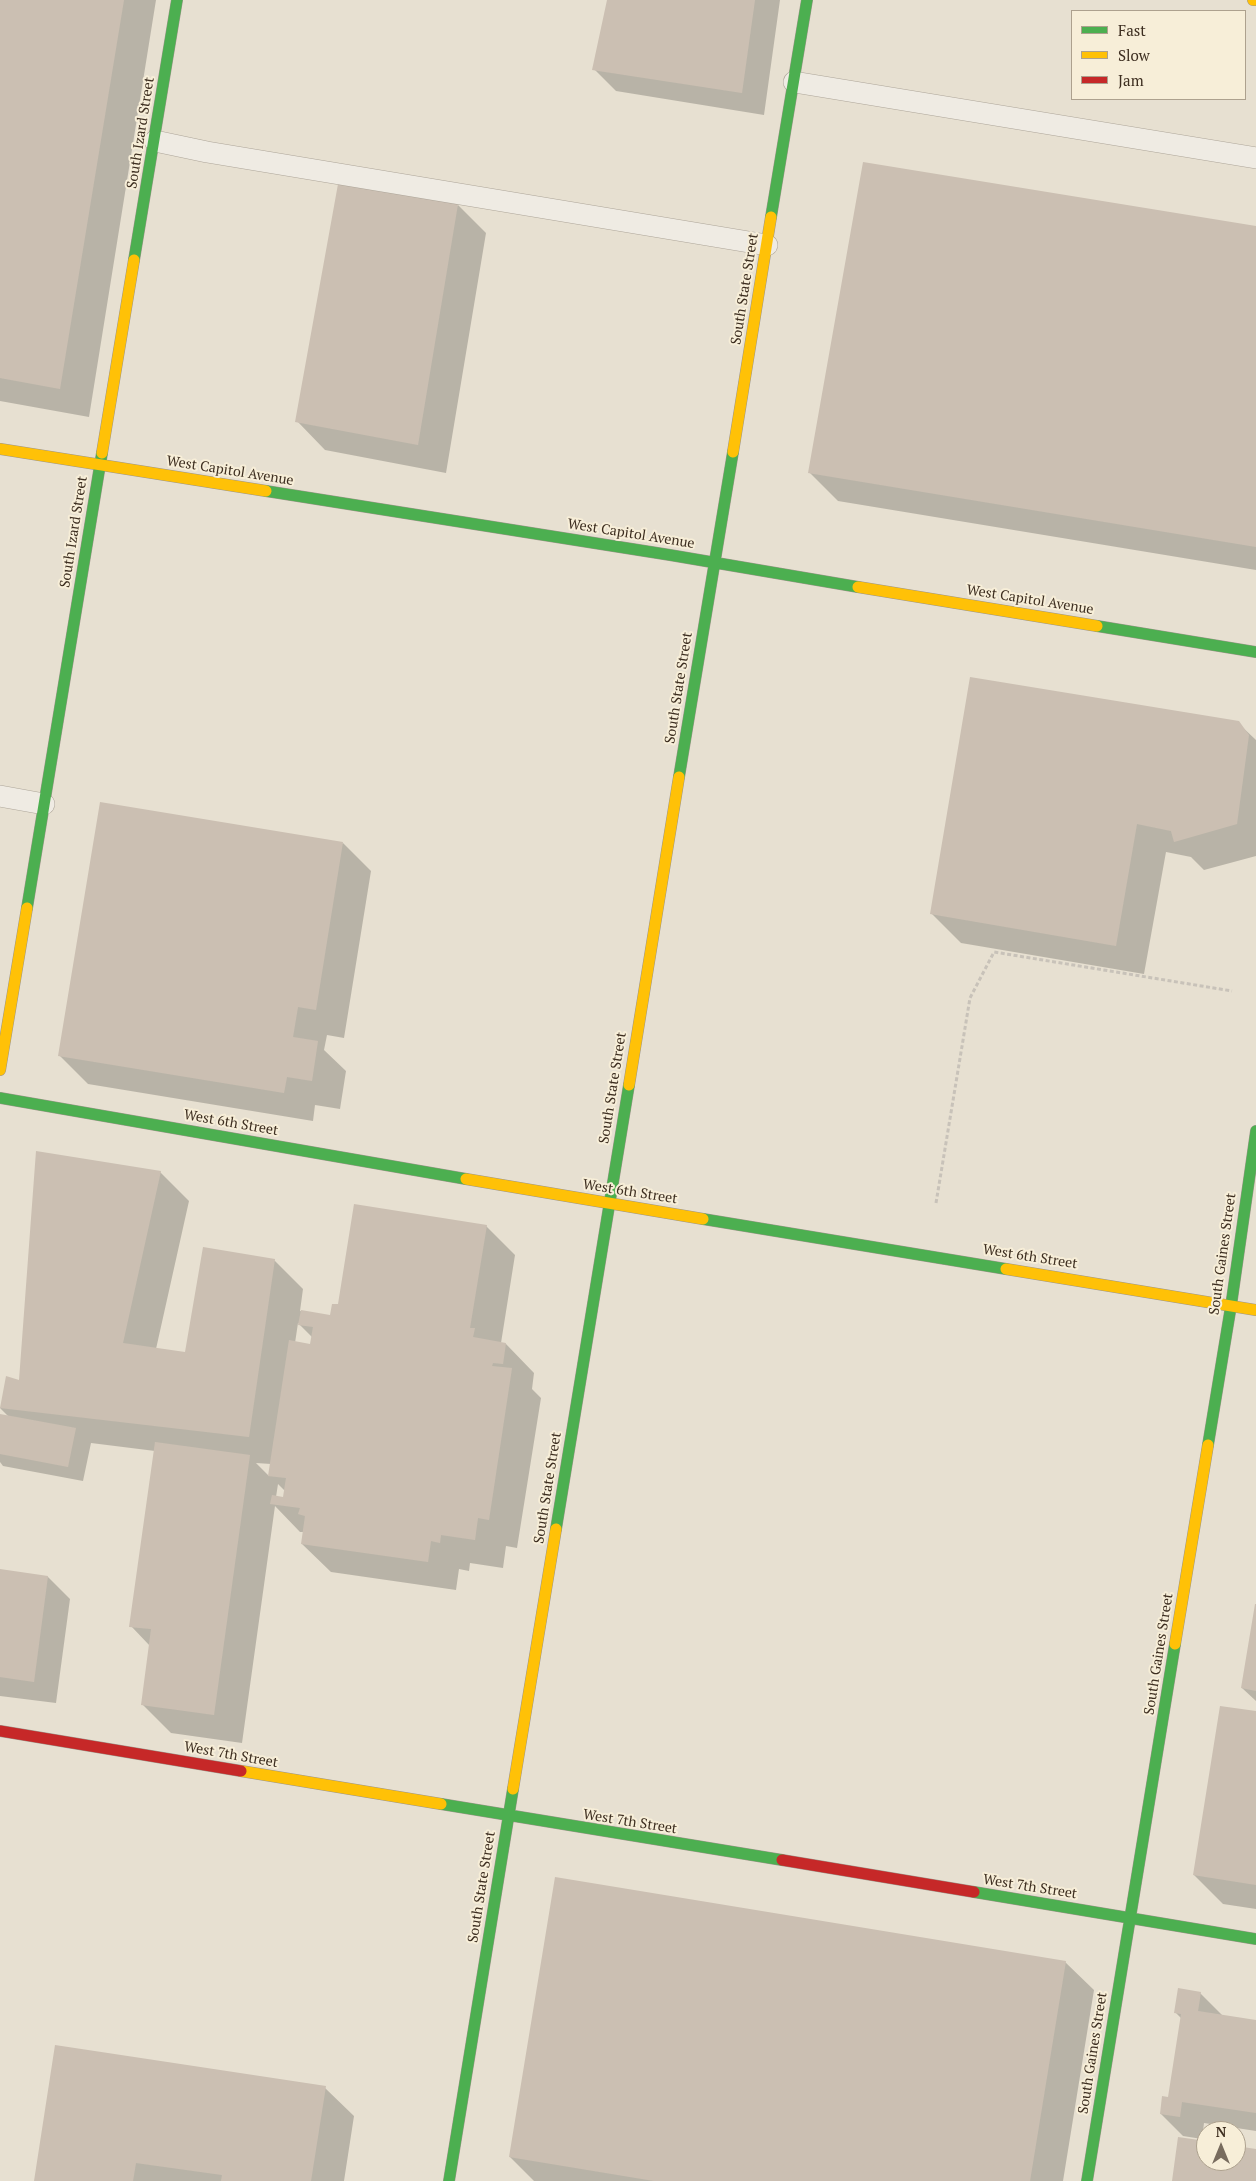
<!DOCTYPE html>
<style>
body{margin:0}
#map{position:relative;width:1256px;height:2181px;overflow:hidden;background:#e7e0d1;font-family:"PT Serif",serif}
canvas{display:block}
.legend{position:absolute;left:1071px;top:10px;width:175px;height:90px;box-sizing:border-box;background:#f7eed8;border:1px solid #ada18e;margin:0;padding:6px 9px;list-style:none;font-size:15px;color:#3d2e20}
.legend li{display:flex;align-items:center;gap:10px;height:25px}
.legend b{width:25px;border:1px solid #ada18e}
.north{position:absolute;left:1196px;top:2121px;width:50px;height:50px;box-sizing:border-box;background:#f7eed8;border:1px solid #ada18e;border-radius:50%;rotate:0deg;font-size:14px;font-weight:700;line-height:20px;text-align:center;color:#3d2e20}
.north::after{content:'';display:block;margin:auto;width:18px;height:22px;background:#786c5e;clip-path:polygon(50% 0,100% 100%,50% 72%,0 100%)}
</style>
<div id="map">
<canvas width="1256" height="2181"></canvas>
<ul class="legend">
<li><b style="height:6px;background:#4caf50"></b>Fast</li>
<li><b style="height:6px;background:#ffc107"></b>Slow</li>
<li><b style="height:6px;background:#c62828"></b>Jam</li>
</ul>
<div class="north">N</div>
</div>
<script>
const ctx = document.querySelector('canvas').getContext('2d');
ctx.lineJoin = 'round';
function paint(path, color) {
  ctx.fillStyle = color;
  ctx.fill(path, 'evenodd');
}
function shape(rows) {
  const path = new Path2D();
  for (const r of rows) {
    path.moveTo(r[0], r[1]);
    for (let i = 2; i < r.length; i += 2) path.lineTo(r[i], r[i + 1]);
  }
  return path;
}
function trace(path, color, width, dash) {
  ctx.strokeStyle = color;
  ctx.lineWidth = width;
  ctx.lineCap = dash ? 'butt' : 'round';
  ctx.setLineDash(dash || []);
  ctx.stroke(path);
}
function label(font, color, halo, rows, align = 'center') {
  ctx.font = font + ' "PT Serif",serif';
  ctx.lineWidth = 4;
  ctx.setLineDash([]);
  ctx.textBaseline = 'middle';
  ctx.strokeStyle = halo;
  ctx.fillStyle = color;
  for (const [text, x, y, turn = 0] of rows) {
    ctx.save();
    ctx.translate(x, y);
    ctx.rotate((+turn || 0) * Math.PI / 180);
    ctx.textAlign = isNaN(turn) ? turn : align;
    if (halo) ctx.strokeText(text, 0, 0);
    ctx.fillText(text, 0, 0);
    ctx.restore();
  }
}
paint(shape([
 [0,0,156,0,89,417,0,401],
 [608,0,780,0,764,115,616,91,594,69],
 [458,205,486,233,446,473,325,450,297,421],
 [1256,228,1256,570,838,501,810,473],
 [1238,723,1256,740,1256,856,1204,870,1191,857,1166,852,1144,974,961,943,932,914],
 [343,843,371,871,344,1038,327,1035,324,1050,346,1071,340,1109,315,1105,313,1121,88,1084,59,1055],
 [160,1172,189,1201,156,1349,186,1353,274,1260,303,1289,300,1311,331,1317,339,1306,486,1226,515,1255,501,1343,506,1344,534,1373,532,1389,541,1398,517,1548,506,1546,503,1568,470,1563,469,1571,459,1569,456,1590,331,1572,302,1544,304,1532,300,1532,275,1506,242,1743,171,1733,142,1704,150,1646,131,1626,155,1451,91,1443,83,1481,3,1466,0,1462,0,1415,9,1417,0,1408],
 [298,1323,313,1338,312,1345,295,1343],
 [256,1463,271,1464,269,1476],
 [278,1484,286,1492,284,1499,276,1497],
 [0,1570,48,1577,70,1599,56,1703,0,1696],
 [1256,1605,1256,1701,1242,1688],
 [1256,1713,1256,1909,1223,1904,1194,1875],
 [1065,1962,1094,1990,1063,2181,534,2181,510,2157],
 [1200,1993,1223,2016,1256,2021,1256,2131,1204,2123,1202,2139,1183,2136,1161,2114,1170,2099,1182,2019,1176,2013],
 [325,2088,354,2116,344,2181,36,2181]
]), '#0003');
paint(shape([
 [0,0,124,0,60,389,0,378],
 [607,0,755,0,742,93,592,70],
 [863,162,1256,226,1256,547,808,473],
 [338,184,458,204,418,445,295,422],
 [970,677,1239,721,1249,735,1237,824,1174,842,1171,831,1137,824,1116,946,930,914],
 [100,802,343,842,316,1010,298,1007,293,1037,318,1041,312,1081,287,1077,284,1093,58,1056],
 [36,1151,161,1171,123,1343,185,1352,203,1247,275,1259,249,1437,0,1408,6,1376,19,1380],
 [354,1204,487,1225,470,1328,475,1328,473,1337,506,1343,503,1364,493,1363,492,1366,512,1368,489,1520,478,1518,475,1540,441,1535,440,1543,431,1541,428,1562,301,1544,305,1516,298,1514,300,1508,270,1504,272,1495,283,1497,286,1478,268,1476,289,1340,310,1344,313,1327,298,1325,301,1310,330,1315,332,1304,338,1304],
 [0,1414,76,1428,68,1467,0,1454],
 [155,1442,250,1455,214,1715,141,1705,151,1629,129,1627],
 [0,1569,48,1576,34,1682,0,1677],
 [1255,1604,1256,1604,1256,1691,1241,1688],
 [1220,1706,1256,1711,1256,1885,1193,1875],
 [555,1877,1066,1961,1030,2181,654,2181,509,2157],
 [1178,1988,1201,1992,1198,2011,1256,2020,1256,2113,1182,2102,1180,2117,1160,2114,1162,2096,1168,2097,1181,2014,1174,2013],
 [55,2045,326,2086,311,2181,221,2181,222,2175,136,2163,133,2181,34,2181],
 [1178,2137,1206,2141,1206,2161,1236,2161,1236,2146,1256,2149,1256,2181,1172,2181]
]), '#cbbfb2');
const lane = shape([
 [794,82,1256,158],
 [155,141,207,152,767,245],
 [0,796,44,804]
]);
const fast = shape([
 [771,217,807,0],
 [134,260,177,0],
 [266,491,670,555,858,587],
 [1097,626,1256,652],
 [679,777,733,452],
 [27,908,102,453],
 [0,1098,466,1179],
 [703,1219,1006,1269],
 [1208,1445,1231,1306,1256,1131],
 [556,1529,629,1085],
 [441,1804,782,1860],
 [974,1892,1256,1939],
 [449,2181,513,1789],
 [1087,2181,1175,1644]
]);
const slow = shape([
 [1253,0,1256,0],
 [0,449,266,491],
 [733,452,771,217],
 [102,453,134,260],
 [858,587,1097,626],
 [0,1070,27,908],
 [629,1085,679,777],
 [466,1179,703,1219],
 [1006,1269,1256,1310],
 [1175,1644,1208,1445],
 [241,1771,441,1804],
 [513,1789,556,1529]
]);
const jam = shape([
 [0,1731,241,1771],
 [782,1860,974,1892]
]);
trace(lane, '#ada599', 22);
trace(fast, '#9c958a', 12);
trace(slow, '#9c958a', 12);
trace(jam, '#9c958a', 12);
trace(shape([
 [936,1203,970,998,994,952,1232,991]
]), '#c8c2b9', 3, [4, 2.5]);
trace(lane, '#efebe3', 21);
trace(fast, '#4caf50', 11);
trace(slow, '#ffc107', 11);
trace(jam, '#c62828', 11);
label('14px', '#3d2e20', '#f7eed8', [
 ["South Izard Street",141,133,-81],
 ["South State Street",745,289,-81],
 ["West Capitol Avenue",230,471,9],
 ["South Izard Street",74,532,-81],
 ["West Capitol Avenue",631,534,9],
 ["West Capitol Avenue",1030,600,9],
 ["South State Street",679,688,-81],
 ["South State Street",613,1088,-81],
 ["West 6th Street",231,1123,10],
 ["West 6th Street",630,1192,9],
 ["South Gaines Street",1223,1254,-82],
 ["West 6th Street",1030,1257,9],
 ["South State Street",548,1488,-81],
 ["South Gaines Street",1159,1654,-81],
 ["West 7th Street",231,1755,10],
 ["West 7th Street",630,1822,9],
 ["South State Street",482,1887,-81],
 ["West 7th Street",1030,1887,9],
 ["South Gaines Street",1093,2053,-81]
]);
</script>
